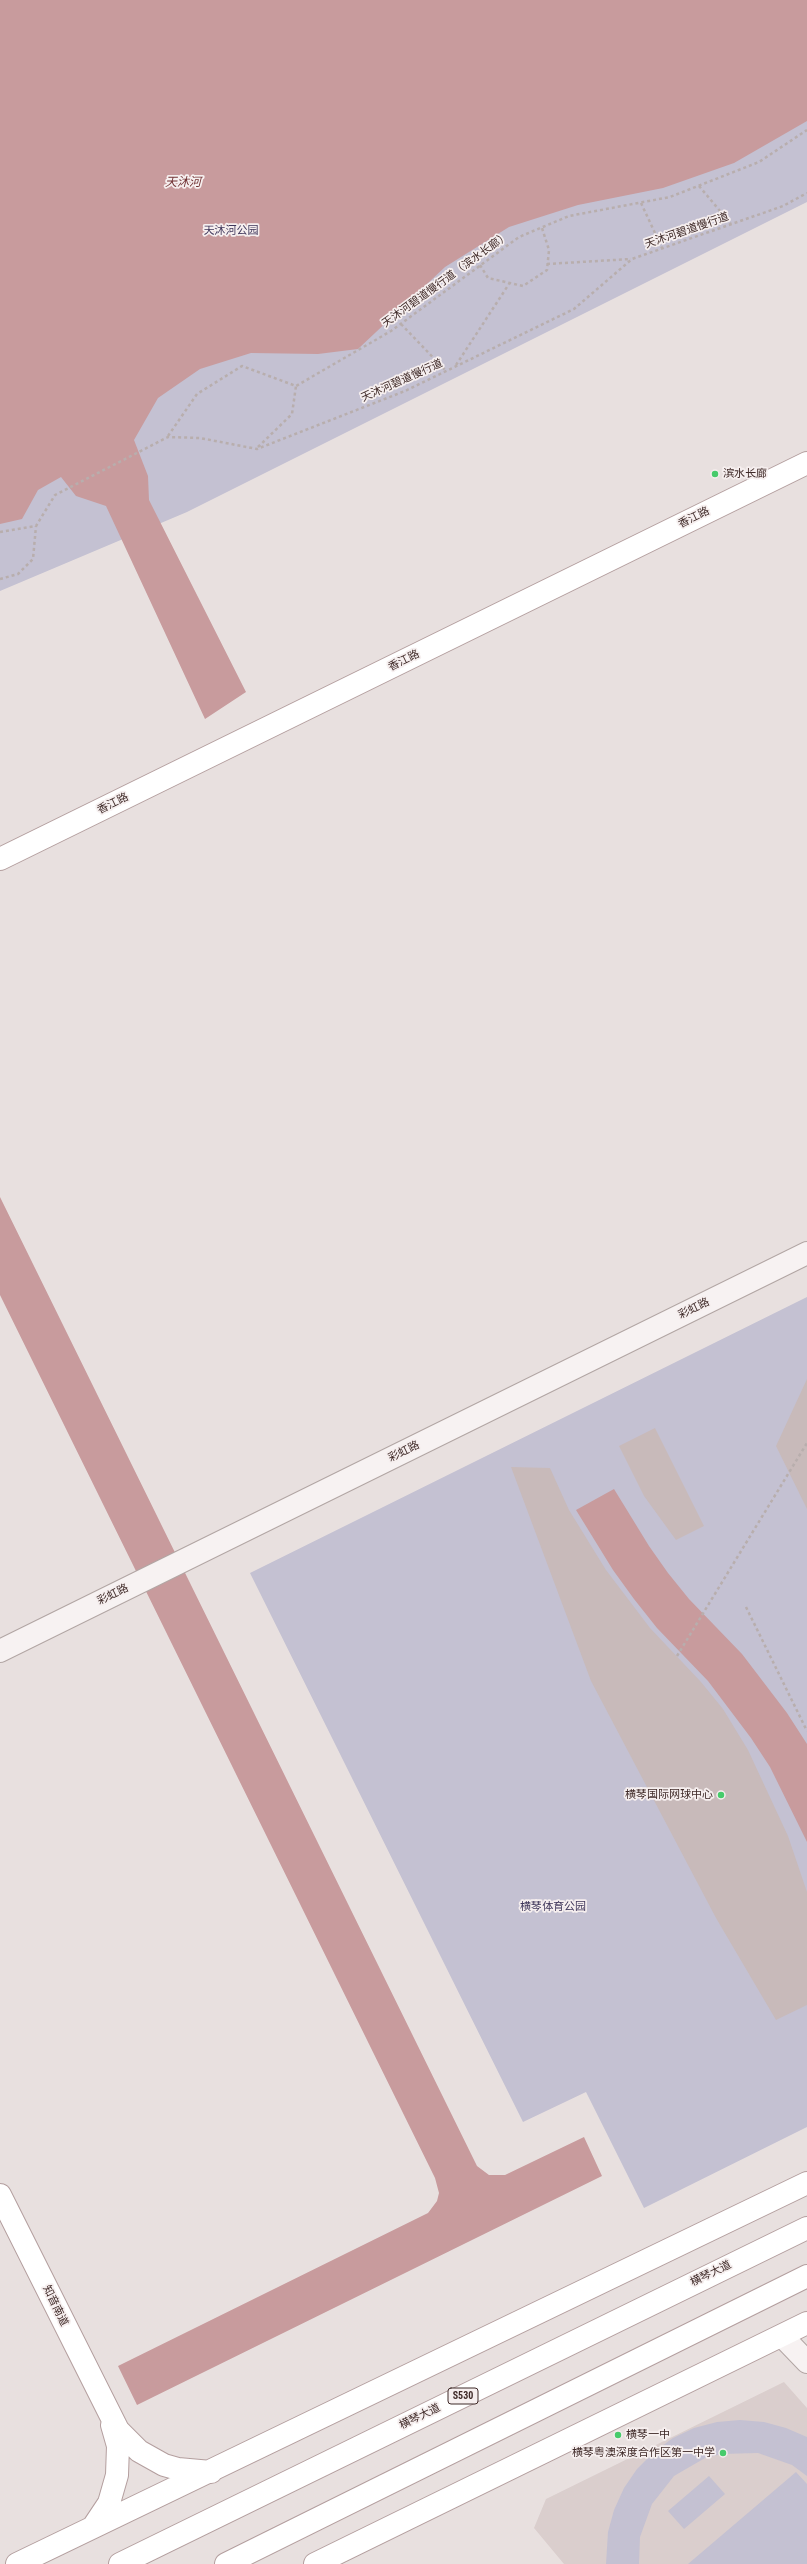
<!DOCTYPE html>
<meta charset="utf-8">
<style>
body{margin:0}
canvas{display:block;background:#e8e0df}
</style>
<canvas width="807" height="2564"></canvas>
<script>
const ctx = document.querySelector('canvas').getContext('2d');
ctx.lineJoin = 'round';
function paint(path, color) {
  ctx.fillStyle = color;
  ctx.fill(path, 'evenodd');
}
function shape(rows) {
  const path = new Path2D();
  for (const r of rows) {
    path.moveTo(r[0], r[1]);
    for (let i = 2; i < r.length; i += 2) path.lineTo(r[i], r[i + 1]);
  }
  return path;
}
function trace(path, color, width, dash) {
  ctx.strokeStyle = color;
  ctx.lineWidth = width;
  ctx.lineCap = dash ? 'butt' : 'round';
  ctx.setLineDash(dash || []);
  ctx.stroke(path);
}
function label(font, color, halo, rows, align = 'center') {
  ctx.font = font + ' "Roboto Condensed","Noto Sans SC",sans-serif';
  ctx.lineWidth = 3.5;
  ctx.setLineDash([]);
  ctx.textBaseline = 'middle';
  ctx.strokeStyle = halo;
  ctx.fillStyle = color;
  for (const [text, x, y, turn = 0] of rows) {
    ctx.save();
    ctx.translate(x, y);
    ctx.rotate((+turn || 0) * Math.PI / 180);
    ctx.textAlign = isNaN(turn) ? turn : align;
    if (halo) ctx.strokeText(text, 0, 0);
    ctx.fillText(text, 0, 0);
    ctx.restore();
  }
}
paint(shape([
 [784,2382,807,2408,807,2564,564,2564,534,2528,546,2499]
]), '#dacecd');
paint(shape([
 [0,0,807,0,807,202,187,512,0,591],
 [807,1297,807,2127,644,2208,586,2092,523,2122,250,1573],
 [740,2420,764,2422,786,2428,807,2437,807,2476,792,2465,758,2453,722,2454,705,2458,674,2476,652,2504,640,2537,639,2564,606,2564,608,2532,614,2510,624,2488,637,2469,654,2452,673,2438,694,2428,717,2422],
 [796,2472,807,2484,807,2564,688,2564],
 [709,2476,725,2494,684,2529,668,2511]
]), '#c4c1d2');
paint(shape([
 [0,0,807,0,807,121,734,163,663,188,578,205,509,227,445,267,358,349,318,354,251,353,200,369,158,398,134,440,148,476,149,500,246,692,205,719,106,506,76,496,61,477,38,490,22,519,0,524],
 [0,1197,477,2166,489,2175,505,2175,584,2137,602,2176,137,2405,118,2366,428,2213,437,2201,439,2193,435,2178,0,1295],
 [614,1489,649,1546,668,1573,689,1599,742,1654,787,1713,807,1744,807,1842,770,1767,751,1738,708,1681,657,1628,634,1599,613,1570,576,1510]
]), '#c89b9d');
paint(shape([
 [807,1379,807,1509,776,1446],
 [655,1428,704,1526,676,1540,644,1496,619,1446],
 [511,1467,550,1468,569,1510,606,1570,650,1628,701,1682,723,1709,748,1750,788,1836,807,1892,807,2005,776,2020,716,1918,591,1681]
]), '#c8baba');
const minor = shape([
 [0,1651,807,1253],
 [782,2336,807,2362]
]);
const major = shape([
 [0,859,807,463],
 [0,2195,118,2430,139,2451,164,2465,178,2469,211,2472],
 [93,2527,109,2503,117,2475,118,2446,112,2425],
 [17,2564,807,2183],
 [120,2564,807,2228],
 [226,2564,807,2276],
 [315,2564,807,2323]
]);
trace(minor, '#b2a6a4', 24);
trace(major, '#b49f9f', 24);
trace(shape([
 [699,186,731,224],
 [641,203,662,248],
 [547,264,631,259],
 [480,265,488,278,523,286,547,270,549,250,542,228],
 [401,324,446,371],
 [456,365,509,284],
 [168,436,197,394,242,366,296,386,391,331,519,237,569,216,670,197,759,162,807,130],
 [258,447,292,414,296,386],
 [0,532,36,526,55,495,168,437,200,438,257,449,405,391,574,309,632,259,783,206,807,193],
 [0,579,18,574,33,559,36,526],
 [746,1607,807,1731],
 [677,1656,807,1443]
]), '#b8aead', 2.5, [3, 3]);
trace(minor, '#f7f2f2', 22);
trace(major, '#fff', 22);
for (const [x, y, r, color] of [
 [715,474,4,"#46cb6b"],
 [721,1795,4,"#46cb6b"],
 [618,2435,4,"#46cb6b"],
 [723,2453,4,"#46cb6b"]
]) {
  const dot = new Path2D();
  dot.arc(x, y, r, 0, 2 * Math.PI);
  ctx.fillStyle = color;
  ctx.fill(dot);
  trace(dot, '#f6efef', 1.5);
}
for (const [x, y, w] of [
 [463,2396,30]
]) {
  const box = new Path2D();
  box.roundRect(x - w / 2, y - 8, w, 16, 3);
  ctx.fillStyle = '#f6efef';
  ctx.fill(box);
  trace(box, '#3f2a28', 1);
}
label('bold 10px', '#3f2a28', null, [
 ["S530",463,2396]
]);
label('11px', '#3f365a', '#f6efef', [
 ["天沐河公园",231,231],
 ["横琴体育公园",553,1907]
]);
label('11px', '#3f2a28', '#f6efef', [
 ["天沐河碧道慢行道",687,231,-19],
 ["天沐河碧道慢行道（滨水长廊）",446,280,-36],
 ["天沐河碧道慢行道",402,381,-24],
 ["香江路",694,518,-26],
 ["香江路",404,661,-26],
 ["香江路",113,804,-26],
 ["彩虹路",694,1309,-26],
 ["彩虹路",404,1452,-26],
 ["彩虹路",113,1595,-26],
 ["横琴大道",711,2274,-26],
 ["知音南道",55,2306,64],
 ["横琴大道",420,2417,-26]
]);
label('11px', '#3f2a28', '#f6efef', [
 ["滨水长廊",723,474],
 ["横琴国际网球中心",713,1795,"right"],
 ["横琴一中",626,2435],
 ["横琴粤澳深度合作区第一中学",715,2453,"right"]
], 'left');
label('italic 12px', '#723335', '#f6efef', [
 ["天沐河",183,183]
]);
</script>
